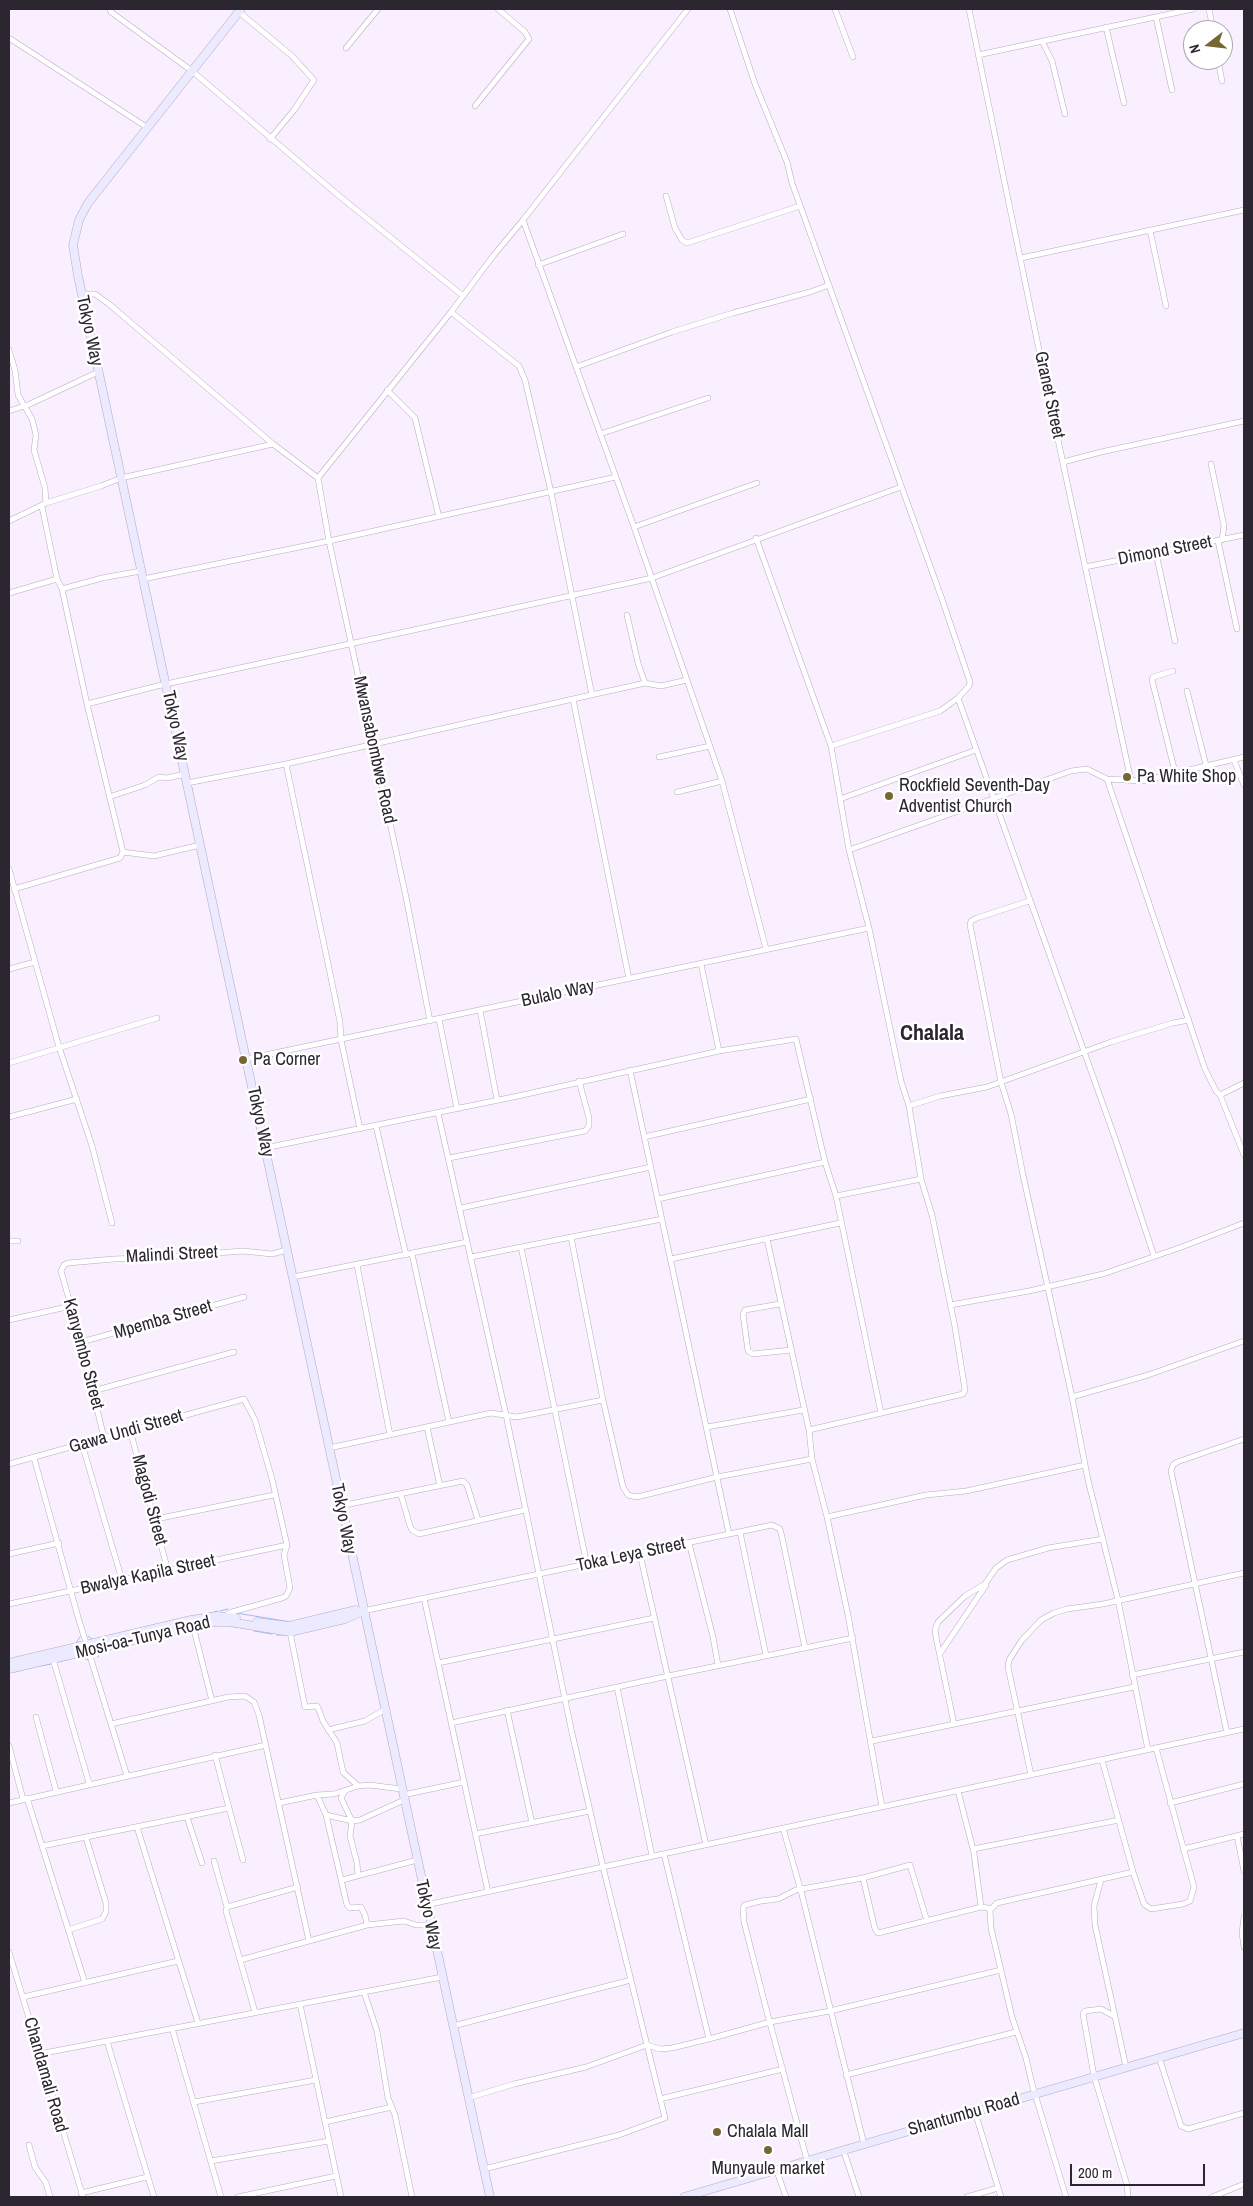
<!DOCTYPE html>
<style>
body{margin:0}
#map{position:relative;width:1253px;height:2206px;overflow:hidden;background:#f9efff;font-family:"Archivo Narrow",sans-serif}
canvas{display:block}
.frame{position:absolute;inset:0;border:10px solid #2c2630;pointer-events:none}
.north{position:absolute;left:1183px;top:20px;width:50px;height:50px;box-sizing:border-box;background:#fff;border:1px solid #aba8ac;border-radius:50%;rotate:254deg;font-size:14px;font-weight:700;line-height:20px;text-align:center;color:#2c2630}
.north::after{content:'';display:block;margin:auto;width:18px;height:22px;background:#756734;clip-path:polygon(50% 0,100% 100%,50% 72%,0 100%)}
.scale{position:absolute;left:1070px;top:2164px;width:135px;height:22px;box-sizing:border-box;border:2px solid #2c2630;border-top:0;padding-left:6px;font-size:15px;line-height:18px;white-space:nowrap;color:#2c2630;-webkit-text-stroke:4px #fff;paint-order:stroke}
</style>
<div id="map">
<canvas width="1253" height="2206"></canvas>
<div class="frame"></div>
<div class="north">N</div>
<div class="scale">200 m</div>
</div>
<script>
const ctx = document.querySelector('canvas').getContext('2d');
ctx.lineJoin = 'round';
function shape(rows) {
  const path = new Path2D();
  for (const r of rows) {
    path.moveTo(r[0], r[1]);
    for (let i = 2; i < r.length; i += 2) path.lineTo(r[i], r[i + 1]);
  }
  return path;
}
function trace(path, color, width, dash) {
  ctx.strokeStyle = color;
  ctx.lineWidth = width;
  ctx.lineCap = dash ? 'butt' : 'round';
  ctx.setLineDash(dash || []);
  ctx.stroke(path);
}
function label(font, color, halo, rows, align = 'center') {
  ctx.font = font + ' "Archivo Narrow",sans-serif';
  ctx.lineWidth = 5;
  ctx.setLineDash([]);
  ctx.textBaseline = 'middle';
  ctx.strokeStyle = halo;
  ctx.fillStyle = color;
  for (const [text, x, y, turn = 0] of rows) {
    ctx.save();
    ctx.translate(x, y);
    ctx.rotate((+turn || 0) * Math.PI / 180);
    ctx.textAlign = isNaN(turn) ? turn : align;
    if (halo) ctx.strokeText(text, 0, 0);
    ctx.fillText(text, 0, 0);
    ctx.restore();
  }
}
trace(shape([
 [220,1611,228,1609],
 [214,1612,217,1611],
 [236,1613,291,1622],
 [204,1614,211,1613],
 [230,1626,248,1629],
 [254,1631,272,1634],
 [277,1635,286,1635],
 [293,1635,310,1631],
 [88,1636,93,1640],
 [76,1643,80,1637],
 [79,1657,89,1660],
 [98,1657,101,1652,111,1649],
 [58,1662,74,1658],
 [40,1666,51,1664],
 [30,1668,35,1667],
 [15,1672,26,1669]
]), '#95bef6', 1);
const street = shape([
 [110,9,111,12,192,71,338,195,462,295],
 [730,9,755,84,787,162,792,183,942,599,970,682,969,686,958,698,940,711,831,746],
 [835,9,853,57],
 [969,9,1045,379,1131,781],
 [1209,9,1213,30],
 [239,12,292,56,314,80,294,110,270,139],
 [1156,17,1172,90],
 [1106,27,1124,103],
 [9,38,148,128],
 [1042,41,1052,61,1065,114],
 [346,48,378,9],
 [978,55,1193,9],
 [1218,60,1222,81],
 [475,106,529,39,525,32,498,9],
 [666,196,675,228,682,240,687,243,800,206],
 [523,220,634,527,722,781,766,949],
 [1150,230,1166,306],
 [1021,258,1244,210],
 [538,265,623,234],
 [81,294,95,294,109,304,273,444],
 [451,312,519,366,525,380,551,492,592,695],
 [9,350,15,370,18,395,32,419,36,435,34,450,45,488,46,503],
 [576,367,672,332,733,313,810,292,829,285],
 [387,390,415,418,439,517],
 [9,411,30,404,98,372],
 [600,434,708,398],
 [1063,462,1101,452,1244,421],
 [1211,464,1224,526,1222,540],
 [318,478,451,312,493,256,523,220,688,9],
 [318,478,329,541,406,897,430,1021],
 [9,521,46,503,101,486,121,478,273,444,318,478],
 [634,527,757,483],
 [756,538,831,746,849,850],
 [1218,541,1237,629],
 [1156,553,1175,641],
 [1085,567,1244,535],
 [143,579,329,541,616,477],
 [62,589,102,578,141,571],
 [9,593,57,579],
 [627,615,638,663,645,683],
 [1173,671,1153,677,1152,680,1175,772],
 [1187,691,1206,765],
 [958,698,1116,1141,1154,1256],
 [573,699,645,683,661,686,687,680],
 [87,704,157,686,652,578,901,487],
 [659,757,710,746],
 [1234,760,1244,785],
 [286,764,330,973,340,1022,341,1040,360,1129],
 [1107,779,1205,1069,1216,1091,1220,1095,1244,1155],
 [187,783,286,764,573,699,629,979],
 [677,792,722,781],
 [109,797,145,785,159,777,167,778,185,774],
 [840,799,976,750],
 [123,852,154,856,200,845],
 [9,869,59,1047,92,1146,112,1223],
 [14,889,120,858,123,852,87,704,62,589,57,579,42,507],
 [1029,901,977,918,971,921,970,925,1001,1082,1011,1114,1023,1175,1072,1397],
 [701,964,719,1051],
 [9,969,35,962],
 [480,1010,497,1100],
 [439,1019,457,1109],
 [246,1059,869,928],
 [9,1063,157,1018],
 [630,1070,729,1534],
 [1220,1095,1244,1083],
 [909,1106,940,1096,987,1087,1111,1042,1173,1023,1189,1020],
 [438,1113,506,1415,572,1733,603,1867,665,2118,619,2135,484,2169],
 [9,1117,77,1099],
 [376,1126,406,1255],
 [644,1137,811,1099],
 [265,1148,518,1096,719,1051,796,1039,825,1162,836,1196,881,1413],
 [449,1158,585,1131,589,1126,589,1118,579,1081],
 [836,1196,921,1179],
 [658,1199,825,1162],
 [461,1208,651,1167],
 [571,1237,603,1400,623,1487,628,1495,637,1497,717,1477,812,1459],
 [767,1239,809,1430,812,1459,827,1517,848,1615,882,1807],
 [9,1241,18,1241],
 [521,1247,587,1565],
 [412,1254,449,1422],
 [471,1257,662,1219],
 [671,1259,840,1223],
 [357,1265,390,1435],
 [293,1277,467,1242],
 [780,1304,745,1310,743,1314,748,1351,753,1354,791,1350],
 [950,1305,1029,1291,1103,1274,1179,1248,1244,1223],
 [9,1320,71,1306],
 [81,1342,244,1297],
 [93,1391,234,1352],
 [427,1427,440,1486],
 [707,1427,803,1410],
 [130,1430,168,1571],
 [809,1430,963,1394,965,1390,955,1327,932,1215,921,1179,909,1106,901,1081,869,928,849,850,1071,771,1087,769,1107,779,1142,781,1244,757],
 [104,1438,81,1342,61,1271,64,1265,68,1263,114,1259,165,1257,243,1251,272,1254,287,1250],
 [82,1444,122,1580],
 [329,1448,491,1413,517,1417,603,1400],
 [34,1458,78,1617,127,1776],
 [9,1464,244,1399,255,1420,272,1479,287,1545,284,1555,290,1588,286,1596,282,1598,232,1612,223,1617],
 [401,1495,410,1526,412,1530,419,1534,525,1510],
 [340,1506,463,1481,467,1485,478,1520],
 [827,1517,926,1495,966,1491,1085,1465],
 [156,1519,274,1495],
 [740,1532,766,1655],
 [689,1543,713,1637,718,1665],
 [9,1554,59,1543],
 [640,1554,706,1845],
 [424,1598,488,1892],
 [9,1604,287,1545],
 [363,1611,772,1525,780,1529,782,1537,805,1648],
 [193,1626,212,1701],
 [290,1632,305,1707,317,1706,319,1710,323,1721,337,1743,343,1772,358,1786],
 [941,1652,986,1585],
 [53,1659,89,1783],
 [438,1663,654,1618],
 [1132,1675,1244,1652],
 [617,1687,652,1856],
 [507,1710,532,1823],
 [36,1717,56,1791],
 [451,1723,668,1676,853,1638],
 [111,1724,228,1697,245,1696,254,1702,259,1715,309,1941],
 [954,1724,936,1637,935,1630,938,1622,965,1596,985,1584,996,1568,1007,1560,1048,1548,1103,1539],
 [328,1730,365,1721,384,1710],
 [1227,1733,1171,1471,1173,1465,1177,1462,1244,1439],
 [872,1741,1134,1687],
 [9,1746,23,1799],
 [1148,1750,1118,1600,1088,1480,1072,1397,1148,1375,1244,1341],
 [1102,1760,1133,1872,1144,1904,1151,1909,1183,1904,1190,1901,1194,1887,1156,1748],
 [1031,1775,1008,1667,1009,1660,1022,1640,1041,1620,1054,1613,1067,1609,1103,1604,1244,1573],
 [345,1791,341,1798,352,1821,350,1836,357,1863,358,1875],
 [958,1791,974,1853,981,1907],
 [317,1795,326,1815,347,1905,350,1908,361,1907,365,1915,367,1925],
 [403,1795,464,1782],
 [27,1798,85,1983],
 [9,1803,266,1745],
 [279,1803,317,1795,334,1794,358,1786,370,1785,401,1789],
 [1170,1803,1244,1784],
 [229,1808,243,1860],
 [326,1815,352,1821,360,1820,404,1800],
 [187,1817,202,1863],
 [137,1827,198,2023],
 [783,1828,801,1891,864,2144],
 [475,1834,590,1811],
 [1237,1836,1244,1871],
 [42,1846,229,1808,215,1755],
 [973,1849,1119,1820],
 [1183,1849,1244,1834],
 [664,1854,709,2039,770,2022,830,2011,1001,1970],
 [214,1861,227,1907],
 [863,1878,875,1929,878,1933,981,1907,988,1908,990,1910],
 [342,1880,417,1860],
 [1101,1880,1094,1906,1095,1925,1126,2067],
 [426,1905,1244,1729],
 [1244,1917,1242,1933,1244,1947],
 [68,1930,102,1919,106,1912,106,1903,86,1838],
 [9,1952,83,2197],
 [240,1960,226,1911,227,1907,298,1887],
 [364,1992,377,2031,388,2098,395,2115,412,2197],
 [23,1997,178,1961],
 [300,2004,341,2197],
 [255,2012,240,1960,367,1925,404,1921,416,1925,431,1925],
 [1114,2016,1101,2009,1085,2011,1083,2014,1094,2076,1127,2185,1128,2197],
 [453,2026,631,1980],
 [172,2028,221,2197],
 [107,2041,154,2197],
 [39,2054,442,1977],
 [1159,2057,1181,2126,1188,2129,1244,2113],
 [846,2075,1016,2032],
 [468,2098,514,2084,586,2067,647,2045,660,2049,672,2048,709,2039],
 [660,2099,783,2069],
 [194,2102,316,2080],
 [975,2112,1001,2197],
 [325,2122,392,2107],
 [29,2145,35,2167,46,2183,50,2197],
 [843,2149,859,2197],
 [807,2160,767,2012,744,1922,743,1908,745,1905,761,1901,778,1899,796,1890,863,1878,910,1865,927,1921],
 [211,2161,329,2141],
 [776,2169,786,2197],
 [81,2193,147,2177],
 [238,2197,336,2176],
 [967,2197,998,2188],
 [1066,2197,1032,2084,1026,2058,1012,2017,991,1928,990,1910,997,1903,1133,1872],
 [1212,2197,1244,2184]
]);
const secondary = shape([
 [241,9,88,203,79,220,73,245,78,276,490,2197],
 [257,1622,289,1626,356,1610],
 [9,1663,191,1620,217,1616,236,1618],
 [9,1669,212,1622,230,1622,290,1632,345,1619,363,1611],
 [684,2197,1244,2033]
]);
trace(street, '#b9aac3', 6);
trace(secondary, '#b9aac3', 9);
trace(street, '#fff', 5);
trace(secondary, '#ebeaff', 8);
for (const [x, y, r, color] of [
 [1127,777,5,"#756734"],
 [889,796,5,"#756734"],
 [243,1060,5,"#756734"],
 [717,2132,5,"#756734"],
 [768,2150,5,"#756734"]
]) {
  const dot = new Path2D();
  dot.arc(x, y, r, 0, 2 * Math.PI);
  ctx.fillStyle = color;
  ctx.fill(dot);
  trace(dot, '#fff', 2);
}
label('18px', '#2c2630', '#fff', [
 ["Tokyo Way",89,331,78],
 ["Granet Street",1049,395,78],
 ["Dimond Street",1165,551,-11],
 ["Tokyo Way",175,726,78],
 ["Mwansabombwe Road",374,750,78],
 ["Bulalo Way",558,994,-12],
 ["Tokyo Way",260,1122,78],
 ["Malindi Street",172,1255,-3],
 ["Mpemba Street",163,1320,-16],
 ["Kanyembo Street",83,1354,75],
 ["Gawa Undi Street",126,1432,-16],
 ["Magodi Street",149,1500,75],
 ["Tokyo Way",343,1519,79],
 ["Toka Leya Street",631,1555,-12],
 ["Bwalya Kapila Street",148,1575,-12],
 ["Mosi-oa-Tunya Road",143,1638,-13],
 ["Tokyo Way",428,1915,78],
 ["Chandamali Road",45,2075,74],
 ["Shantumbu Road",964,2115,-16]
]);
label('18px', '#2c2630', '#fff', [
 ["Pa White Shop",1137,777],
 ["Rockfield Seventh-Day",899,786],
 ["Adventist Church",899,807],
 ["Pa Corner",253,1060],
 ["Chalala Mall",727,2132],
 ["Munyaule market",768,2169,"center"]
], 'left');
label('bold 22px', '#2c2630', '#fff', [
 ["Chalala",932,1034]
]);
</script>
